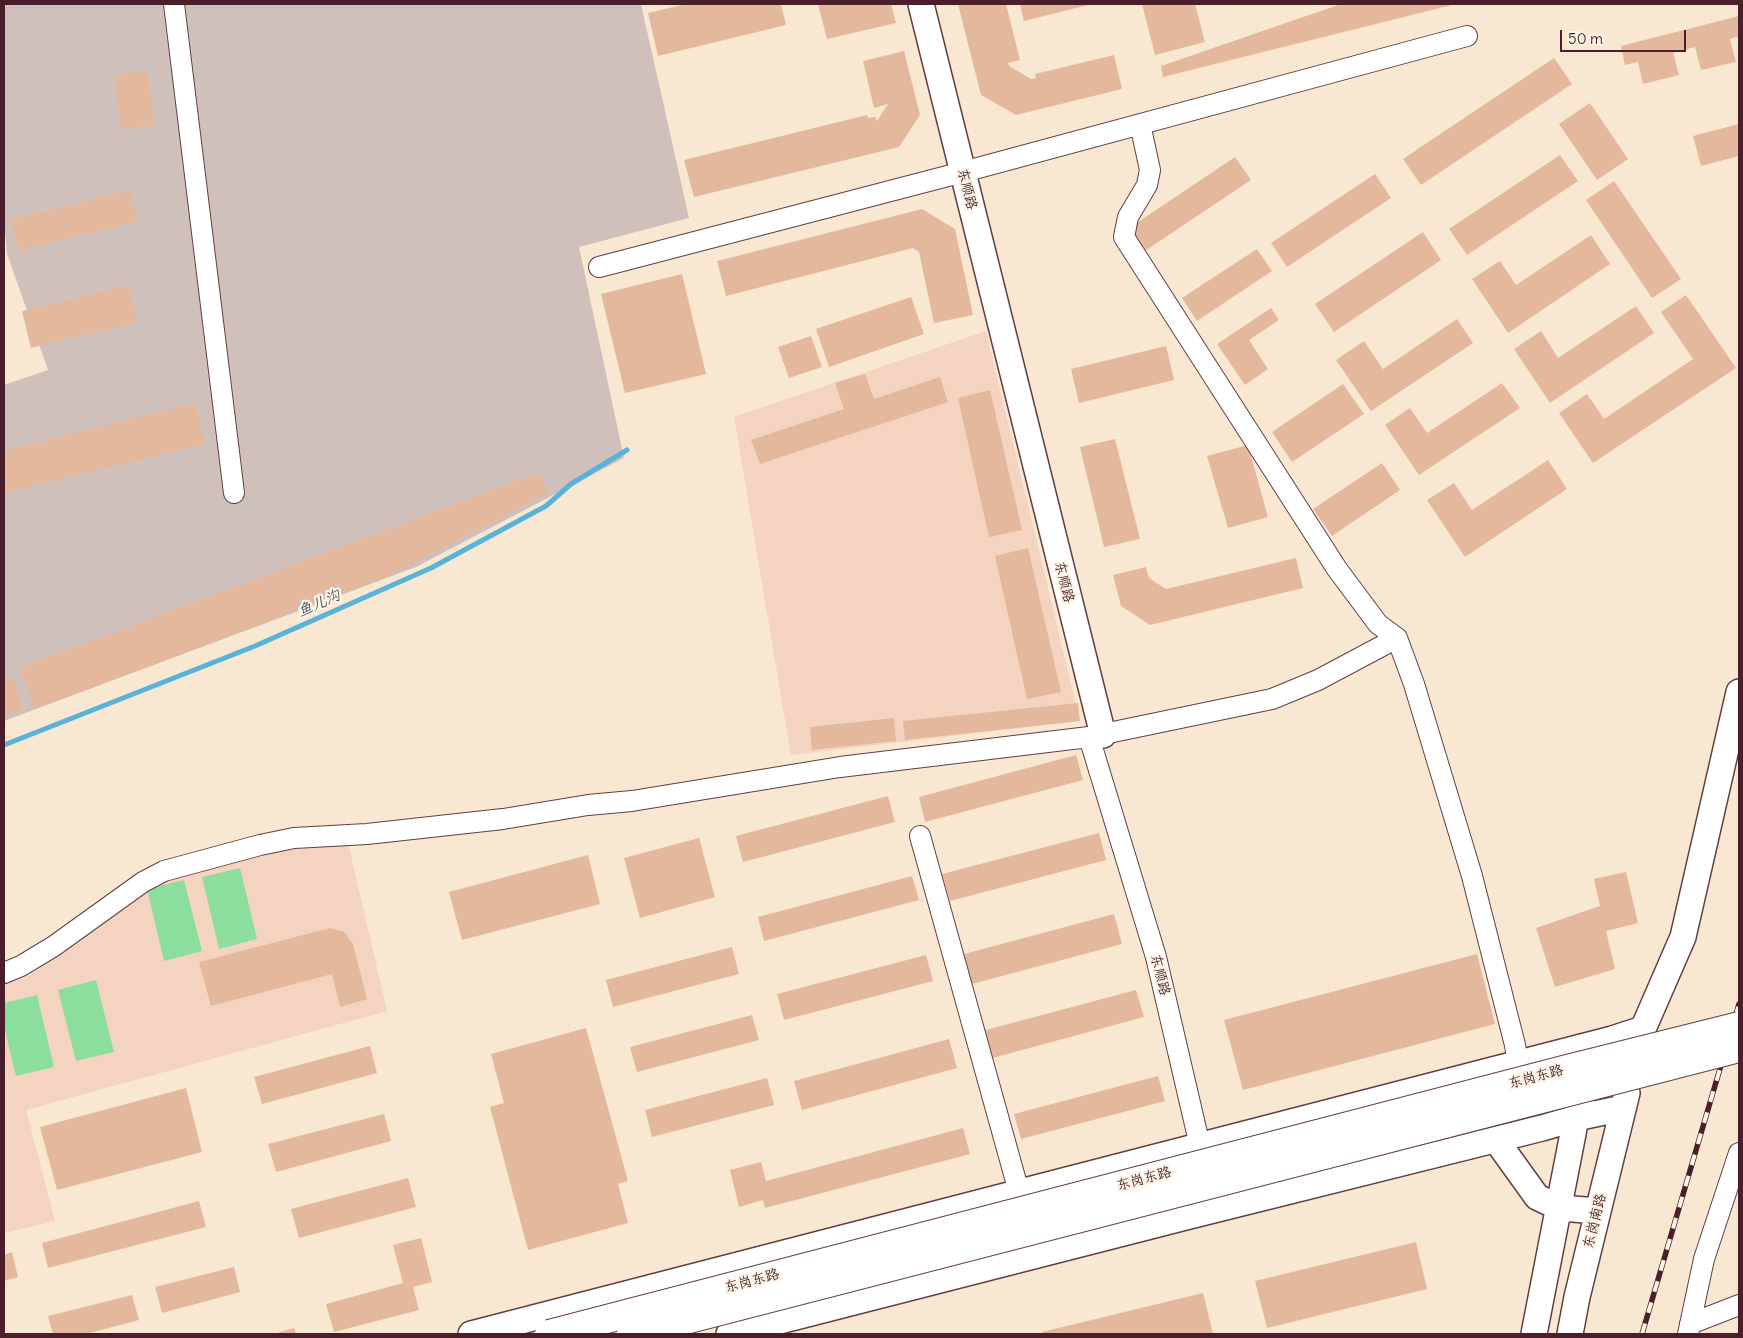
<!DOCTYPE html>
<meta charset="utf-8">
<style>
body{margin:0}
#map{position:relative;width:1743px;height:1338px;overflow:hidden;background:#f8e8d1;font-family:Delius,sans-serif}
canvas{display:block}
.frame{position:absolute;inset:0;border:5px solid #4a1f2b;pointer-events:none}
.scale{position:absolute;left:1560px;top:30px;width:126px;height:22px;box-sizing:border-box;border:2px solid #4a1f2b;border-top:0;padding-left:6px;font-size:15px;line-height:18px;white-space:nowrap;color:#4a1f2b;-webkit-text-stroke:4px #fcf5e5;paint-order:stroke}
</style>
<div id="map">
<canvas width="1743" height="1338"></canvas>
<div class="frame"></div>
<div class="scale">50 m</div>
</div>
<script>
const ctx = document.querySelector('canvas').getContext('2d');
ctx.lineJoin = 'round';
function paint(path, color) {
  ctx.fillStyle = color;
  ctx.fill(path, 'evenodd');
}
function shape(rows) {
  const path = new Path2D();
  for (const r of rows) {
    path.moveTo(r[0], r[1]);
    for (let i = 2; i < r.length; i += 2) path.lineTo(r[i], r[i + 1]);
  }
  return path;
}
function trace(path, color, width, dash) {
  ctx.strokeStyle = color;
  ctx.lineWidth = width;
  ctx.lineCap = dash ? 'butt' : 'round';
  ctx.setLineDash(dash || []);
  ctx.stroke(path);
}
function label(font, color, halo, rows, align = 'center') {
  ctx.font = font + ' Delius,"LXGW WenKai TC",sans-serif';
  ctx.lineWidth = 4.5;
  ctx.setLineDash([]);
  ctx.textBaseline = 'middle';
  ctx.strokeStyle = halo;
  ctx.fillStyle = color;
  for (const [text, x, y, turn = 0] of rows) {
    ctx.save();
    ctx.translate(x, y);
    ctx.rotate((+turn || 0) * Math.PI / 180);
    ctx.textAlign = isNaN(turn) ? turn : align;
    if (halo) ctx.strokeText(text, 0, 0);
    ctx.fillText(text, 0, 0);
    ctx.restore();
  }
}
paint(shape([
 [986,331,1080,721,791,755,734,417],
 [348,843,387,1011,26,1110,55,1221,4,1233,4,983,31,975,148,886,266,852]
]), '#f4d3c0');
paint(shape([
 [4,4,641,4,689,218,579,247,624,458,416,567,4,721,4,385,48,370,7,254,4,221]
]), '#d0c0bc');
paint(shape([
 [240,868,257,939,219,949,202,877],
 [184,880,202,951,164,961,147,889],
 [96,980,114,1052,76,1061,58,990],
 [37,995,54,1067,16,1076,4,1026,4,1003]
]), '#8cde9f');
trace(shape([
 [4,745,255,646,431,568,546,506,571,484,627,450]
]), '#5bb2d8', 5);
paint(shape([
 [686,4,781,4,786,25,658,56,648,13],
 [818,4,891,4,896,23,827,39],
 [958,4,1006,4,1020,60,1008,63,1009,66,1031,79,1036,78,1035,74,1114,55,1122,89,1016,115,981,95],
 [1020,4,1092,4,1024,21],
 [1142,4,1195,4,1205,42,1155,55],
 [1341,4,1456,4,1163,77,1161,66],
 [1739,16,1739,36,1730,39,1736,62,1701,70,1695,47,1673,53,1679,75,1643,84,1638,62,1625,65,1621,46],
 [904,51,920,115,899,147,694,197,684,160,867,115,868,118,875,117,877,121,888,104,874,108,863,61],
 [1554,58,1572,84,1421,185,1403,159],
 [147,71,155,125,121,129,114,75],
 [1590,103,1628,159,1597,180,1559,124],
 [1739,124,1739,156,1701,166,1693,136],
 [1560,155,1578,181,1467,255,1449,229],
 [1235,157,1251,180,1145,251,1129,228],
 [1375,174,1391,198,1287,267,1271,243],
 [1614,181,1681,279,1652,298,1586,200],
 [130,190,138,221,19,251,11,220],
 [922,209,955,229,973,315,934,323,919,252,913,248,726,296,717,261],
 [1423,232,1441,260,1334,332,1315,304],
 [1591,235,1610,264,1508,333,1472,279,1500,261,1516,285],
 [1257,249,1272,271,1197,321,1182,298],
 [682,274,706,374,625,393,601,294],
 [128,285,137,322,31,348,22,311],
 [1686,295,1736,368,1593,463,1559,413,1587,394,1604,419,1693,359,1661,312],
 [911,297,924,334,829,367,816,329],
 [1636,306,1654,333,1550,403,1514,349,1541,331,1558,358],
 [1271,308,1279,320,1249,340,1268,369,1245,385,1217,344],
 [1457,319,1473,343,1371,411,1336,360,1364,341,1383,369],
 [811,336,822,367,789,378,778,347],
 [1166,346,1174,380,1079,403,1071,369],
 [865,374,874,399,940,377,948,402,760,464,751,440,844,409,835,383],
 [1502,383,1520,408,1419,475,1385,425,1410,408,1427,433],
 [1343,384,1364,414,1292,462,1272,432],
 [990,390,1022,530,989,537,958,398],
 [195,403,205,444,4,493,4,451],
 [1115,439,1140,539,1104,547,1080,447],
 [1248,445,1268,517,1228,528,1207,456],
 [1548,460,1567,489,1465,557,1427,500,1454,483,1472,510],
 [1382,463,1400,490,1332,536,1313,509],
 [540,472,548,493,391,575,35,709,20,668],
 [1028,548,1061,692,1027,699,995,556],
 [1296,558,1303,588,1150,625,1121,606,1113,575,1146,567,1149,578,1166,589],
 [15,679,22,711,4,715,4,681],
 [1078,703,1080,721,905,740,903,721],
 [894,718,896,741,812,750,810,727],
 [1076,755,1083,780,925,822,919,797],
 [888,796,895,822,743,862,736,836],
 [1099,833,1106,860,950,901,942,874],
 [699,838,715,897,640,918,624,858],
 [588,855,600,904,462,940,449,892],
 [1626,872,1638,923,1606,931,1615,969,1555,987,1536,928,1600,906,1594,879],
 [912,876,919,900,764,941,758,917],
 [1114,914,1122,944,972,984,964,954],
 [330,928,344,932,353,944,367,999,340,1007,332,974,211,1006,199,962],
 [732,947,739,974,613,1007,606,980],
 [1477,954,1495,1024,1243,1090,1224,1020],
 [926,955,933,981,784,1020,777,994],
 [1136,990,1144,1017,985,1060,978,1032],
 [752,1015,759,1040,637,1072,630,1047],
 [586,1028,628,1181,618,1184,628,1223,528,1250,490,1107,504,1103,491,1054],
 [949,1039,957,1068,802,1110,794,1081],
 [370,1046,377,1073,262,1104,254,1077],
 [1158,1076,1165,1101,1021,1139,1014,1114],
 [767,1078,774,1105,652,1137,645,1110],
 [186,1088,202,1152,57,1190,40,1127],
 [384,1114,391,1141,276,1172,268,1144],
 [963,1128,970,1154,765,1208,763,1200,739,1207,730,1170,761,1162,766,1181],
 [408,1178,416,1207,299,1238,291,1209],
 [199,1201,206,1227,48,1268,42,1243],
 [421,1238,432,1282,413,1287,419,1310,334,1332,326,1304,403,1283,393,1245],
 [1416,1242,1427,1289,1267,1328,1255,1281],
 [12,1252,18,1277,4,1281,4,1255],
 [234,1267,240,1292,162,1313,155,1287],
 [1203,1293,1213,1334,1043,1334,1042,1332],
 [132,1295,139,1320,86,1334,53,1334,48,1316],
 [294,1328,296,1334,273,1334]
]), '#e4b89c');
const minor = shape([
 [174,4,234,493],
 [1140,124,1150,170,1147,185,1128,217,1124,237,1337,569,1378,624,1397,638,1414,684,1472,876,1515,1045,1518,1063],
 [599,267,963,172,1467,36],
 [920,836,1019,1192],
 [4,973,21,966,54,946,143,882,164,871,260,845,294,838,367,834,503,819,588,805,632,801,840,767,1089,737],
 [1200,1146,1156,957,1089,737,1272,699,1318,680,1397,638],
 [1690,1324,1739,1305],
 [1688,1334,1704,1259,1739,1153]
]);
const tertiary = shape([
 [921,4,1103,735],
 [1639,1045,1643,1029,1683,937,1739,692],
 [1496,1140,1537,1197,1560,1208,1598,1211],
 [471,1334,1612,1039,1643,1029],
 [729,1334,1190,1216,1542,1128,1576,1118,1623,1108],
 [1534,1334,1576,1118,1582,1105],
 [1570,1334,1577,1297,1627,1093]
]);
trace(minor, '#643d44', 22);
trace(tertiary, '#643d44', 28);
trace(minor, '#fff', 20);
trace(tertiary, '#fff', 25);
const rail = shape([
 [1642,1334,1739,1004]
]);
trace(rail, '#4a1f2b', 5.5);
trace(rail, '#fcf5e5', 4, [11]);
const primaryBridge = shape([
 [549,1334,1567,1069,1739,1026],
 [631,1334,1739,1048]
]);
trace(primaryBridge, '#643d44', 30, []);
trace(primaryBridge, '#fff', 28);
label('14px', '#4a1f2b', '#fcf5e5', [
 ["东顺路",967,189,76],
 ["东顺路",1064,582,76],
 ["东顺路",1160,975,76],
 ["东岗东路",1536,1077,-15],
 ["东岗东路",1144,1179,-15],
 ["东岗南路",1595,1221,-76],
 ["东岗东路",752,1281,-15]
]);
label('italic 15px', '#505268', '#fcf5e5', [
 ["鱼儿沟",319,604,-24]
]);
</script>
